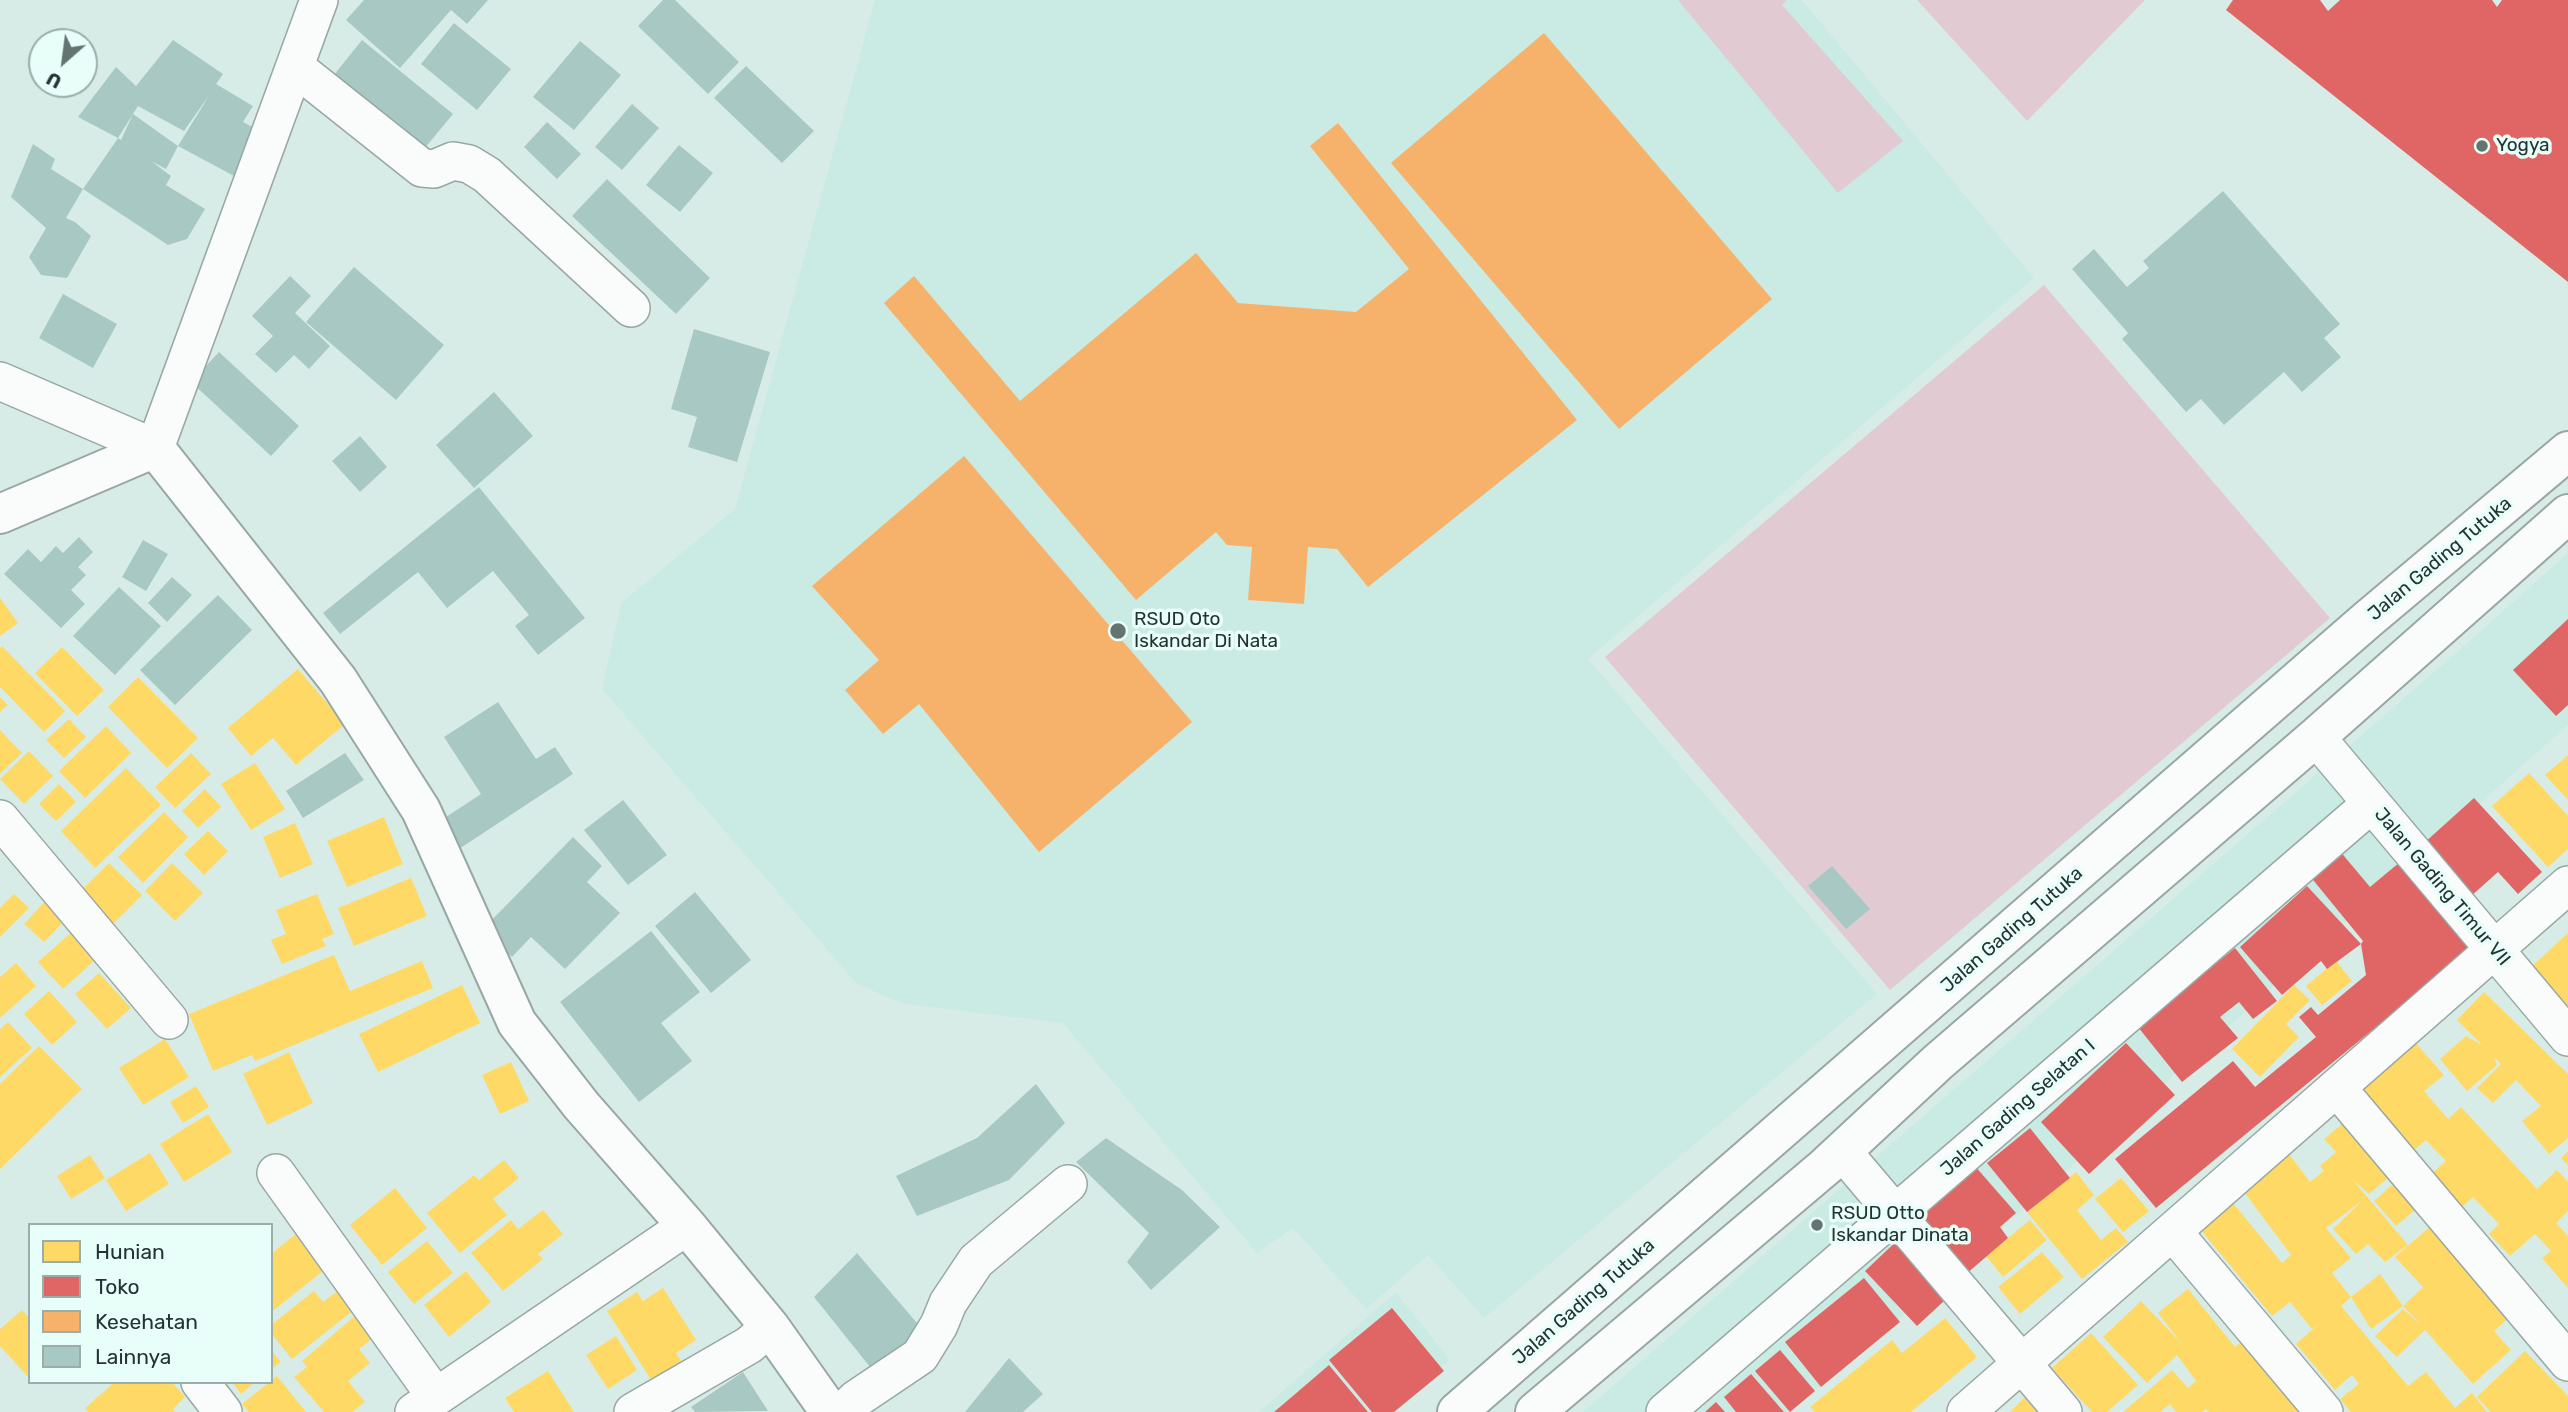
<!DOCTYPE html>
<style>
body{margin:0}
#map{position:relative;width:2568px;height:1412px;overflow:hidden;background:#d8ece7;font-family:Rubik,sans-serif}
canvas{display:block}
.legend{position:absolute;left:28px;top:1223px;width:245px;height:161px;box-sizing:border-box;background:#e8fef8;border:2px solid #9aada8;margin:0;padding:9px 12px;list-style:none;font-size:21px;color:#253330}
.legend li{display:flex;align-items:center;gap:14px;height:35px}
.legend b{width:35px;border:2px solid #9aada8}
.north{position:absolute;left:28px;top:28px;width:70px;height:70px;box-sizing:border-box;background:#e8fef8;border:2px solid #9aada8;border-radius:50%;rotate:208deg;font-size:19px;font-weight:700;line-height:28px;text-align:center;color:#253330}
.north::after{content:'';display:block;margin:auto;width:24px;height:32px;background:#647470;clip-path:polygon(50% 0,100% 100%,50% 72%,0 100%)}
</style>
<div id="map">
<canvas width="2568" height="1412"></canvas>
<ul class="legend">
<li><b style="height:19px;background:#ffd966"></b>Hunian</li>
<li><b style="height:19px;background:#e06666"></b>Toko</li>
<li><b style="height:19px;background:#f6b26b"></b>Kesehatan</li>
<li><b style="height:19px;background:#a8c9c3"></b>Lainnya</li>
</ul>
<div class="north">U</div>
</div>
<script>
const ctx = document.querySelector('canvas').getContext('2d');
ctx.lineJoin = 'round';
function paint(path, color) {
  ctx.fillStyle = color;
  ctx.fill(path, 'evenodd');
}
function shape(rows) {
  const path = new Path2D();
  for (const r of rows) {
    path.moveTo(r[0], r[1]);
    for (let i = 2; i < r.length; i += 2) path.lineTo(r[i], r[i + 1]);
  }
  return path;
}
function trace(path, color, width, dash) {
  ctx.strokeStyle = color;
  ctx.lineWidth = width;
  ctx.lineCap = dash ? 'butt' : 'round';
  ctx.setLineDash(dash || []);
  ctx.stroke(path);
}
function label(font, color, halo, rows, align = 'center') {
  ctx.font = font + ' Rubik,sans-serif';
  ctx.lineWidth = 7;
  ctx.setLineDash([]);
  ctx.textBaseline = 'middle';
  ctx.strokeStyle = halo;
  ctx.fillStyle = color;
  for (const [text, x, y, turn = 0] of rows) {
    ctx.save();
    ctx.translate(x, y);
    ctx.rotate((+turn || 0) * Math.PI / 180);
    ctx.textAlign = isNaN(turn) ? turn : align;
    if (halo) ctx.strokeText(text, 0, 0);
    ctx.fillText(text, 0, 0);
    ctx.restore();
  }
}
paint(shape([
 [875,0,1802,0,2034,278,1588,659,1877,994,1484,1318,1428,1255,1366,1309,1293,1228,1257,1253,1063,1023,904,1004,857,984,602,689,621,603,735,509],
 [2568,553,2568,725,1876,1340,1788,1412,1583,1412,2456,653],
 [1396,1292,1450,1360,1392,1412,1259,1412]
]), '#c9ebe3');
paint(shape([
 [1678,0,1787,0,1782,5,1903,141,1838,193],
 [1917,0,2145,0,2027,121],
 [2044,285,2330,618,1890,990,1605,657]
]), '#e1cad2');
paint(shape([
 [0,598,18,623,0,636],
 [2,646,65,711,44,732,0,687,0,648],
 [62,647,104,690,77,716,35,673],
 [298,669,345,724,296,765,273,738,251,756,228,728],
 [138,677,198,738,167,768,108,707],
 [0,697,8,705,0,712],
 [69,719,86,737,64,758,46,740],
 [106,726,131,753,85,798,59,771],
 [0,730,22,753,0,774],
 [29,751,53,776,24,804,0,779],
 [191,753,211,774,175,808,155,787],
 [2568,755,2568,800,2545,775],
 [255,763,285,809,251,830,221,784],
 [126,768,161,805,95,868,61,831],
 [2529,773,2568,816,2568,849,2548,867,2492,806],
 [59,784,76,802,56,821,39,804],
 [205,789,221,807,198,828,182,811],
 [164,812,188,837,143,883,118,857],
 [384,817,403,864,347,887,327,841],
 [295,823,313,864,280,878,263,837],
 [208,831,228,851,204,875,184,854],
 [109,863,142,895,111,926,78,894],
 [172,863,203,893,175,921,145,891],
 [411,878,427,916,354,946,338,908],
 [14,894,29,908,0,937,0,908],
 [317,894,334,934,322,939,326,946,282,964,271,940,286,934,276,910],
 [48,898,68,917,44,942,24,924],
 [82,923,106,950,63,989,38,962],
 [2568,933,2568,1018,2528,970],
 [334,955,350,991,422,961,433,988,255,1061,252,1055,213,1071,189,1014],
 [2336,961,2352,981,2322,1005,2306,986],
 [16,963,36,986,0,1018,0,977],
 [99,973,131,1008,107,1029,75,994],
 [462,985,480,1023,378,1072,359,1034],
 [2294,985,2310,1000,2286,1024,2299,1037,2260,1077,2232,1049],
 [49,991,77,1022,52,1045,24,1014],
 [2484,992,2568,1074,2568,1138,2549,1154,2522,1121,2541,1106,2516,1080,2493,1103,2477,1088,2501,1064,2494,1057,2497,1065,2467,1091,2440,1059,2466,1036,2482,1045,2457,1020],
 [8,1022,32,1048,0,1077,0,1029],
 [165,1039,189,1077,143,1105,119,1068],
 [2413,1040,2444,1075,2424,1091,2448,1119,2461,1107,2537,1189,2557,1170,2568,1182,2568,1211,2556,1223,2568,1236,2568,1288,2542,1258,2551,1251,2535,1234,2510,1256,2489,1234,2499,1224,2473,1197,2461,1208,2430,1175,2446,1161,2426,1140,2412,1152,2357,1089],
 [39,1046,82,1089,0,1169,0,1084],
 [289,1052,313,1103,267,1125,243,1074],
 [511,1062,529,1101,500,1114,482,1075],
 [196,1086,209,1107,183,1123,170,1102],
 [208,1114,232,1152,184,1182,160,1144],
 [2348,1119,2395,1172,2369,1194,2352,1179,2408,1245,2385,1262,2368,1244,2356,1254,2333,1229,2363,1200,2326,1228,2351,1258,2332,1273,2351,1297,2380,1274,2403,1306,2371,1329,2351,1297,2341,1306,2408,1386,2426,1372,2455,1408,2472,1393,2487,1412,2351,1412,2340,1399,2359,1384,2352,1375,2335,1390,2296,1344,2321,1322,2312,1329,2290,1302,2272,1316,2200,1229,2233,1203,2282,1263,2291,1255,2239,1185,2286,1150,2310,1182,2324,1171,2320,1166,2336,1152,2324,1139],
 [2568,1151,2568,1166,2561,1158],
 [150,1153,169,1184,126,1211,106,1180],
 [90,1155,105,1178,71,1199,57,1176],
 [504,1160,519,1178,493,1199,507,1215,460,1253,427,1213,474,1175,479,1180],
 [2076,1172,2094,1195,2077,1210,2101,1240,2116,1228,2128,1242,2082,1279,2027,1212],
 [2121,1178,2149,1211,2123,1232,2095,1199],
 [2399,1179,2421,1205,2396,1226,2374,1201],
 [395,1188,427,1228,382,1265,350,1225],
 [543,1210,563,1234,538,1254,543,1259,503,1291,471,1253,511,1220,518,1229],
 [2030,1220,2047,1240,2003,1277,1986,1256],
 [2432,1225,2514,1313,2494,1331,2511,1350,2473,1384,2425,1330,2397,1357,2375,1336,2403,1309,2420,1324,2403,1306,2423,1287,2395,1257],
 [303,1228,332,1264,274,1310,271,1307,271,1254],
 [427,1241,453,1273,414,1304,388,1272],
 [2042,1252,2064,1277,2020,1314,1998,1287],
 [466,1271,491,1302,449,1337,424,1305],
 [344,1286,360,1305,292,1359,271,1333,271,1325,314,1291,323,1302],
 [663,1288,696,1340,676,1353,687,1370,657,1389,607,1311,637,1292,643,1301],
 [2188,1289,2235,1347,2245,1339,2305,1412,2209,1412,2206,1409,2202,1412,2176,1412,2170,1404,2160,1412,2123,1412,2172,1370,2188,1388,2196,1381,2177,1355,2147,1383,2103,1337,2141,1301,2182,1344,2158,1313],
 [363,1309,381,1332,359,1349,370,1363,348,1381,365,1402,352,1412,324,1412,294,1377,307,1367,302,1361],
 [22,1310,30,1319,30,1379,0,1346,0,1329],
 [1945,1318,1977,1357,1911,1412,1815,1412,1810,1407,1892,1340,1902,1353],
 [2091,1333,2138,1385,2107,1412,2092,1412,2052,1368],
 [616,1336,637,1370,608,1389,586,1355],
 [271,1350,281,1362,271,1369],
 [2525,1351,2568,1396,2568,1412,2491,1412,2477,1397],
 [548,1371,574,1412,514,1412,505,1398],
 [277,1376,306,1412,249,1412,242,1404],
 [115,1382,172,1382,185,1397,173,1409,175,1412,88,1412,85,1408],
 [232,1382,255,1382,241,1394],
 [2024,1398,2039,1412,2010,1412]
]), '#ffd966');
paint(shape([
 [2233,0,2320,0,2328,11,2340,0,2492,0,2497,7,2502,0,2568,0,2568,282,2226,10],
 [2568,619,2568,705,2556,716,2513,670],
 [2474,798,2542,872,2518,894,2498,872,2470,897,2423,844],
 [2339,850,2370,887,2406,857,2478,943,2156,1208,2115,1159,2233,1061,2255,1087,2316,1037,2299,1017,2311,1007,2318,1015,2366,975,2361,944,2363,941,2309,875],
 [2307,886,2361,944,2327,969,2321,961,2282,995,2240,947],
 [2235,948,2277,1001,2253,1019,2239,1002,2220,1017,2238,1038,2182,1082,2138,1027],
 [2126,1043,2175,1095,2089,1174,2041,1122],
 [2030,1128,2070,1178,2027,1212,1987,1163],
 [1974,1165,2016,1213,2000,1227,2008,1238,1958,1281,1907,1222],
 [1903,1235,1956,1290,1917,1326,1865,1271],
 [1864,1278,1900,1322,1821,1387,1785,1342],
 [1392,1308,1444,1371,1394,1412,1372,1412,1329,1360],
 [1780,1350,1815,1391,1790,1412,1755,1371],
 [1329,1365,1368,1412,1274,1412,1294,1395],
 [1751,1374,1784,1412,1736,1412,1724,1397],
 [1716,1402,1725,1412,1705,1412]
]), '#e06666');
paint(shape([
 [1544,33,1772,299,1619,429,1391,163],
 [1338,123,1577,420,1368,587,1337,549,1308,547,1304,604,1248,600,1252,547,1227,545,1216,532,1136,600,884,303,914,276,1020,401,1196,253,1238,303,1356,312,1409,269,1310,146],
 [964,456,1192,722,1039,852,919,704,883,734,845,690,879,660,812,586]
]), '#f6b26b');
paint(shape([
 [364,0,488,0,467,24,451,10,400,68,346,20],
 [663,0,675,0,739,62,708,94,638,26],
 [454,23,511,69,477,110,421,64],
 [173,40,223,74,216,84,253,106,243,122,260,131,234,176,178,146,210,94,184,131,138,106,133,114,178,146,166,169,151,161,171,176,166,185,205,209,187,239,168,245,83,189,118,138,121,140,133,114,118,138,78,117,116,67,136,86],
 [362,40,453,114,420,154,329,81],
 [580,41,621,75,574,130,533,97],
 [746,66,814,131,782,163,714,98],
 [632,104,659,128,622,170,595,147],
 [547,122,581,154,557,179,524,147],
 [33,144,55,159,51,169,83,189,66,218,75,222,91,236,67,278,41,275,29,257,46,228,11,197],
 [679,145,713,173,680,212,646,185],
 [607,179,710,278,676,314,572,216],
 [2223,191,2340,324,2324,338,2341,357,2302,392,2284,372,2224,425,2201,399,2186,412,2122,339,2128,333,2072,269,2094,249,2127,287,2149,268,2143,261],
 [354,267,444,345,396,400,306,322],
 [290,276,311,296,295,313,330,346,309,369,294,355,276,373,255,354,273,336,252,316],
 [63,294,117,324,93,368,39,338],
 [694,329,770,352,737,462,688,447,697,417,671,409],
 [219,352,299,426,271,456,191,382],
 [494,392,533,436,474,488,436,445],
 [360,436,387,467,360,492,332,461],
 [479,487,585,618,538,655,515,626,529,615,493,571,447,608,418,572,340,634,323,613],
 [79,537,93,552,78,567,86,575,71,590,85,604,61,628,4,574,28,549,41,562,56,546,63,553],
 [143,540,168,554,146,591,122,577],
 [172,577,192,595,167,622,148,603],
 [119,587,161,626,115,675,73,636],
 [218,595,252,630,175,705,140,670],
 [498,702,536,759,555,747,573,774,456,851,437,823,481,794,444,737],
 [345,753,364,780,303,818,286,791],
 [623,800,667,855,628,885,584,830],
 [573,837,602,866,587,882,620,913,565,969,531,937,512,957,483,929],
 [1832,866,1870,909,1846,929,1808,886],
 [695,892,751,960,711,993,655,926],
 [651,931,700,992,661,1023,692,1061,639,1102,560,1002],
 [1036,1084,1065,1123,1009,1180,917,1216,896,1176,977,1138],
 [1106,1138,1182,1190,1220,1227,1151,1290,1127,1262,1149,1233,1076,1162],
 [857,1253,923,1330,874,1372,814,1297],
 [1009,1358,1043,1394,1023,1412,965,1412],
 [743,1372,768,1411,695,1412,691,1407]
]), '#a8c9c3');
const street = shape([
 [295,67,422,168,434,169,453,161,469,164,487,175,631,308],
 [0,381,155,448,319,0],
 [2316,737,2568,1037],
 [0,819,169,1020],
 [2337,1088,2568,1362],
 [1842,1151,2063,1412],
 [276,1173,436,1397],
 [2173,1232,2324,1412],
 [200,1382,223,1412],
 [414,1412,687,1226],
 [633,1412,749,1345,770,1327],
 [843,1412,856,1399,920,1356,939,1325,948,1303,976,1261,1068,1184],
 [1665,1412,2371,804],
 [1966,1412,2568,885]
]);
const secondary = shape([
 [0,514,155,448,338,680,421,810,517,1023,581,1105,687,1226,770,1327,830,1412],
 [1457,1412,2367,620,2568,451],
 [1535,1412,1825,1167,1938,1062,2316,737,2568,514]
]);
trace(street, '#98a7a4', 40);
trace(secondary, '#98a7a4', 42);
trace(street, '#f9fcfb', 37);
trace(secondary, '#f9fcfb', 38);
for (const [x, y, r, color] of [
 [2482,146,7,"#647470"],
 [1118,631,9,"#647470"],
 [1817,1225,7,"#647470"]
]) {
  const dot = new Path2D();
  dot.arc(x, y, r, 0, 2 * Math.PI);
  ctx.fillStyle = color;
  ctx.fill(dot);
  trace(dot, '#e8fef8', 2.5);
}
label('19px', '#253330', '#e8fef8', [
 ["Yogya",2496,146],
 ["RSUD Oto",1134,620],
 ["Iskandar Di Nata",1134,642],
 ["RSUD Otto",1831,1214],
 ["Iskandar Dinata",1831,1236]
], 'left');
label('19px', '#253330', '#e8fef8', [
 ["Jalan Gading Tutuka",2440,559,-40],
 ["Jalan Gading Timur VII",2442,887,50],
 ["Jalan Gading Tutuka",2012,930,-41],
 ["Jalan Gading Selatan I",2018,1108,-41],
 ["Jalan Gading Tutuka",1584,1302,-41]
]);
</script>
